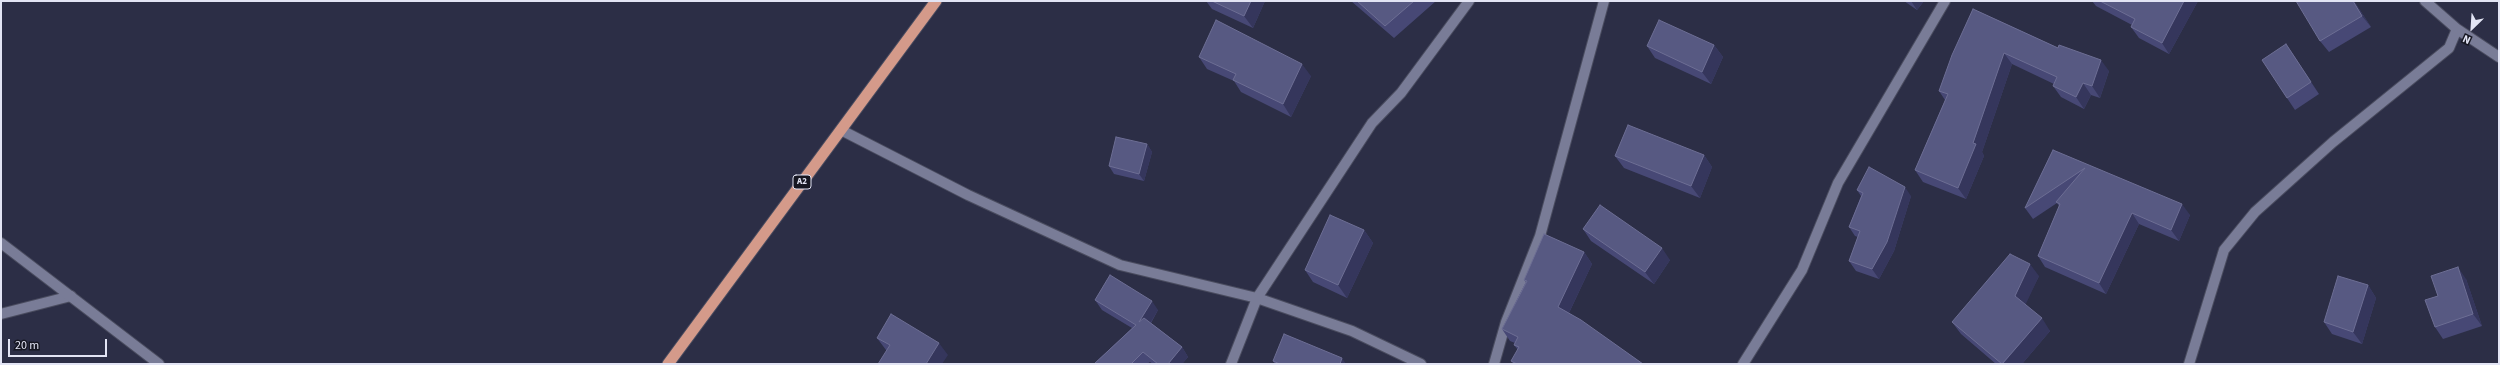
<!DOCTYPE html>
<style>
body{margin:0}
#map{position:relative;width:2500px;height:365px;overflow:hidden;background:#2c2e46;font-family:"Source Sans 3",sans-serif}
canvas{display:block}
.frame{position:absolute;inset:0;border:2px solid #e2e4f4;pointer-events:none}
.north{position:absolute;left:2452px;top:8px;width:40px;height:40px;-webkit-text-stroke:3px #161722;paint-order:stroke;rotate:205deg;font-size:11px;font-weight:700;line-height:16px;text-align:center;color:#e2e4f4}
.north::after{content:'';display:block;margin:auto;width:14px;height:18px;background:#e2e4f4;clip-path:polygon(50% 0,100% 100%,50% 72%,0 100%)}
.scale{position:absolute;left:8px;top:339px;width:99px;height:18px;box-sizing:border-box;border:2px solid #e2e4f4;border-top:0;padding-left:5px;font-size:12px;line-height:14px;white-space:nowrap;color:#e2e4f4;-webkit-text-stroke:3px #161722;paint-order:stroke}
</style>
<div id="map">
<canvas width="2500" height="365"></canvas>
<div class="frame"></div>
<div class="north">N</div>
<div class="scale">20 m</div>
</div>
<script>
const ctx = document.querySelector('canvas').getContext('2d');
ctx.lineJoin = 'round';
function shape(rows) {
  const path = new Path2D();
  for (const r of rows) {
    path.moveTo(r[0], r[1]);
    for (let i = 2; i < r.length; i += 2) path.lineTo(r[i], r[i + 1]);
  }
  return path;
}
function trace(path, color, width, dash) {
  ctx.strokeStyle = color;
  ctx.lineWidth = width;
  ctx.lineCap = dash ? 'butt' : 'round';
  ctx.setLineDash(dash || []);
  ctx.stroke(path);
}
function paint(path, color) {
  ctx.fillStyle = color;
  ctx.fill(path, 'evenodd');
}
function label(font, color, halo, rows, align = 'center') {
  ctx.font = font + ' "Source Sans 3",sans-serif';
  ctx.lineWidth = 3;
  ctx.setLineDash([]);
  ctx.textBaseline = 'middle';
  ctx.strokeStyle = halo;
  ctx.fillStyle = color;
  for (const [text, x, y, turn = 0] of rows) {
    ctx.save();
    ctx.translate(x, y);
    ctx.rotate((+turn || 0) * Math.PI / 180);
    ctx.textAlign = isNaN(turn) ? turn : align;
    if (halo) ctx.strokeText(text, 0, 0);
    ctx.fillText(text, 0, 0);
    ctx.restore();
  }
}
const service = shape([
 [1,314,71,296]
]);
const minor = shape([
 [2457,29,2499,57],
 [841,130,968,195,1120,265,1257,298,1352,331,1421,364],
 [1,243,159,364],
 [1231,364,1257,298,1372,123,1401,93,1469,1],
 [1494,364,1506,322,1540,236,1604,1],
 [1743,364,1802,270,1838,183,1945,1],
 [2189,364,2224,250,2255,212,2333,142,2449,48,2457,29,2425,1]
]);
const trunk = shape([
 [668,364,936,1]
]);
trace(service, '#4a4c5f', 12);
trace(minor, '#4a4c5f', 12);
trace(trunk, '#4a4c5f', 13);
trace(service, '#797c97', 10);
trace(minor, '#797c97', 10);
trace(trunk, '#d49a8a', 11);
paint(shape([
 [1206,1,1265,1,1253,28,1212,9],
 [1351,1,1436,1,1394,38],
 [1904,1,1924,1,1917,10],
 [2092,1,2198,1,2169,54,2139,38,2131,27,2132,25,2096,6],
 [2354,1,2371,27,2329,52,2320,41],
 [1973,9,2109,71,2100,98,2091,95,2084,109,2061,97,2053,86,2054,84,2012,64,1982,152,1984,156,1966,199,1923,182,1915,170,1945,100,1939,91],
 [2286,44,2319,94,2295,110,2287,98],
 [1714,45,1723,57,1711,84,1655,58,1647,46],
 [1199,57,1311,76,1291,117,1241,92,1234,81,1207,69],
 [1147,144,1152,152,1144,181,1114,174,1109,166],
 [2053,150,2190,215,2179,241,2139,224,2106,294,2045,267,2038,256,2059,206,2057,203,2033,219,2025,208],
 [1704,155,1712,167,1700,198,1624,168,1615,156],
 [1857,190,1911,196,1894,251,1879,279,1856,271,1849,261,1858,237,1855,236,1849,227,1861,196],
 [1583,229,1670,260,1654,284,1591,241],
 [1364,230,1373,243,1347,298,1313,282,1305,270],
 [1584,252,1592,264,1569,313,1643,364,1514,364,1511,361,1518,350,1514,345,1515,343,1510,341,1502,329,1526,282,1524,280],
 [2039,276,2025,304,2050,331,2022,364,1996,364,1961,334,1952,322],
 [2466,279,2482,326,2443,339,2435,327,2438,296],
 [2368,285,2376,298,2362,344,2332,334,2324,322],
 [1095,300,1158,310,1151,323,1182,347,1188,357,1182,364,1153,364,1150,362,1147,364,1094,364,1132,328,1102,310],
 [877,338,948,355,886,350],
 [1273,361,1346,364,1275,364]
]), '#474875');
paint(shape([
 [1251,1,1265,1,1253,28,1244,16],
 [1911,1,1924,1,1917,10],
 [2184,1,2198,1,2169,54,2162,43],
 [2353,1,2354,1,2371,27,2362,16],
 [2286,44,2295,57,2319,94,2311,82],
 [1714,45,1723,57,1711,84,1702,72],
 [2004,53,2012,64,1982,152,1984,156,1966,199,1958,188],
 [2101,60,2109,71,2100,98,2092,86],
 [1302,64,1311,76,1291,117,1283,104],
 [2083,83,2091,95,2084,109,2076,97],
 [1147,144,1152,152,1144,181,1139,174],
 [1704,155,1712,167,1700,198,1691,186],
 [1905,187,1911,196,1894,251,1879,279,1872,269],
 [2182,204,2190,215,2179,241,2171,230],
 [2132,213,2139,224,2106,294,2099,283],
 [1364,230,1373,243,1347,298,1338,285],
 [1662,248,1670,260,1654,284,1645,272],
 [1584,252,1592,264,1566,319,1558,307],
 [2030,264,2039,276,2024,308,2015,296],
 [2458,267,2466,279,2482,326,2473,314],
 [2368,285,2376,298,2362,344,2353,332],
 [1152,301,1158,310,1145,332,1139,322],
 [2042,318,2050,331,2022,364,2003,364],
 [939,343,948,355,942,364,926,364],
 [1182,347,1188,357,1182,364,1168,364],
 [1342,358,1346,364,1340,364]
]), '#35365c');
const building = shape([
 [1212,1,1251,1,1244,16,1212,1],
 [1357,1,1414,1,1385,26,1357,1],
 [2100,1,2184,1,2162,43,2131,27,2135,19,2100,1],
 [2296,1,2353,1,2362,16,2320,41,2296,1],
 [1973,9,2058,48,2059,45,2101,60,2092,86,2083,83,2076,97,2053,86,2057,77,2004,53,1973,143,1976,144,1958,188,1915,170,1948,94,1939,91,1952,55,1973,9],
 [1216,20,1302,64,1283,104,1233,80,1236,74,1199,57,1216,20],
 [1659,20,1714,45,1702,72,1647,46,1659,20],
 [2286,44,2311,82,2287,98,2262,60,2286,44],
 [1628,125,1704,155,1691,186,1615,156,1628,125],
 [1116,137,1147,144,1139,174,1109,166,1116,137],
 [2053,150,2182,204,2171,230,2132,213,2099,283,2038,256,2060,204,2056,202,2085,168,2025,208,2053,150],
 [1869,167,1905,187,1887,242,1872,269,1849,261,1860,231,1849,227,1863,193,1857,190,1869,167],
 [1600,205,1662,248,1645,272,1583,229,1600,205],
 [1330,215,1364,230,1338,285,1305,270,1330,215],
 [1544,234,1584,252,1558,307,1581,320,1643,364,1517,364,1511,361,1519,347,1514,345,1518,337,1502,329,1527,281,1524,280,1544,234],
 [2010,254,2030,264,2015,296,2042,318,2002,364,1952,322,2010,254],
 [2458,267,2473,314,2435,327,2425,300,2438,296,2431,276,2458,267],
 [1110,275,1152,301,1139,322,1144,318,1182,347,1168,364,1158,364,1143,352,1131,364,1094,364,1136,325,1095,300,1110,275],
 [2338,276,2368,285,2353,332,2324,322,2338,276],
 [891,314,939,343,926,364,878,364,890,345,877,338,891,314],
 [1284,334,1342,358,1340,364,1280,364,1273,361,1284,334]
]);
paint(building, '#575982');
trace(building, '#6d6e94', 1);
for (const [x, y, w] of [
 [802,182,18]
]) {
  const box = new Path2D();
  box.roundRect(x - w / 2, y - 7, w, 14, 3);
  ctx.fillStyle = '#161722';
  ctx.fill(box);
  trace(box, '#e2e4f4', 1);
}
label('bold 9px', '#e2e4f4', null, [
 ["A2",802,182]
]);
</script>
